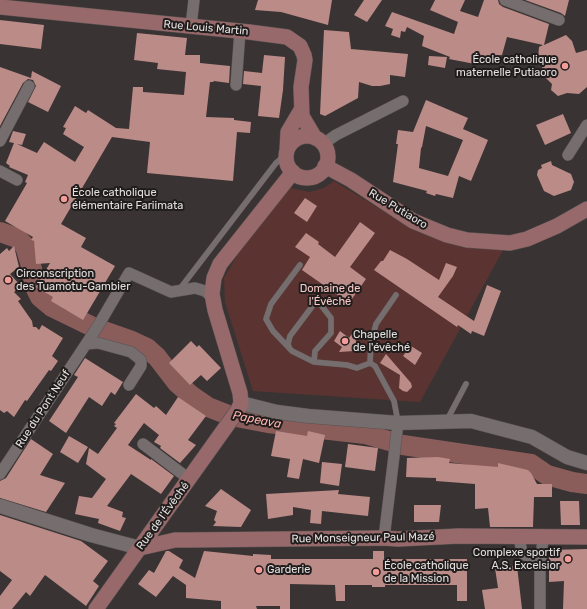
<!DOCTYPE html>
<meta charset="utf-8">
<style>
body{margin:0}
canvas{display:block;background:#3a3333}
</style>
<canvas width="587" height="609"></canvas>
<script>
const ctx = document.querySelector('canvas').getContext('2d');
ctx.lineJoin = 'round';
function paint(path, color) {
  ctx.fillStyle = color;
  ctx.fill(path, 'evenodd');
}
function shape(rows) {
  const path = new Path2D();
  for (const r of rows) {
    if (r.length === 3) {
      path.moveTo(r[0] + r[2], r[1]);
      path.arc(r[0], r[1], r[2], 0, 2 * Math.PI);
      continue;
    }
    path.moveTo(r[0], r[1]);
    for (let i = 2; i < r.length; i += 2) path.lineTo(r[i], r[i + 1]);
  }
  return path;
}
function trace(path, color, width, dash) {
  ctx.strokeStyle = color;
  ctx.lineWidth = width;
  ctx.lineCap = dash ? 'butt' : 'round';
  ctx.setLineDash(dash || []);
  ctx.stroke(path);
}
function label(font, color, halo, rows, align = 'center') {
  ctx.font = font + ' Rubik,sans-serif';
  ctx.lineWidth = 4;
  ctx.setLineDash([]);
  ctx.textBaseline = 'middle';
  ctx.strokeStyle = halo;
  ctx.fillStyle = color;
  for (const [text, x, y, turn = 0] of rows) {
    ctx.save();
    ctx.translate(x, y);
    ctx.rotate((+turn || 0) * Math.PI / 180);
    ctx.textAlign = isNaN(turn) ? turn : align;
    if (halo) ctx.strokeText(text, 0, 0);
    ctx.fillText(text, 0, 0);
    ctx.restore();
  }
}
paint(shape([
 [334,181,416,231,462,247,503,250,420,402,253,391,225,302,224,278,251,232,289,188,310,192,324,188]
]), '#5b3432');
trace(shape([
 [0,232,17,238,25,246,32,269,34,285,40,297,52,307,95,328,132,341,147,348,157,357,177,383,192,396,208,407,231,416,268,423,365,434,403,445,531,464,547,475,572,482,587,484]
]), '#8a5d5b', 20);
paint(shape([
 [258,0,332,0,328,25,281,12,255,10],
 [364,0,382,0,367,22,354,15],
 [435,0,465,0,460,11,478,17,484,0,498,0,499,4,503,7,549,24,544,45,566,35,572,41,576,53,587,50,587,87,579,94,567,93,558,96,551,90,552,84,546,78,548,72,542,69,543,63,538,58,539,47,543,45,507,37,502,55,482,57,482,60,476,58,475,64,449,59,450,57,422,46,424,36,407,27,405,32,401,31,400,38,391,35,393,29,385,26,392,12,454,34,458,22,430,10],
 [525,0,569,0,565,16,561,13],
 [0,20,44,25,41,49,0,44],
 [324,30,349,32,351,49,408,54,405,77,390,75,390,84,380,86,372,86,359,82,358,98,325,116,320,114],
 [137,33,187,38,185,55,200,55,200,63,230,66,229,83,214,81,213,82,210,82,206,117,234,118,234,120,251,122,250,133,237,132,233,181,147,173,150,142,112,137,61,224,86,238,81,247,115,266,83,320,51,301,53,297,36,287,50,263,36,264,34,241,31,240,33,237,5,221,27,183,25,182,28,175,9,167,10,166,6,163,14,143,9,142,13,131,26,134,22,145,17,144,37,153,44,142,75,162,84,147,63,134,66,128,63,127,75,106,86,113,88,110,116,128,129,129,133,87,143,87,143,92,184,95,186,72,157,69,158,63,134,60],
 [264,55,285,57,283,90,279,118,258,116,261,86,243,84,244,71,262,73],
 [429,56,447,57,445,68,428,65],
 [0,67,31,78,32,71,61,86,48,112,28,102,36,86,33,80,28,79,23,83,0,126],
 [426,100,468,118,463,129,488,140,471,181,459,176,453,198,436,194,435,196,426,193,427,191,393,182,398,144,396,144,398,130,413,132],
 [426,126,463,140,448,176,419,168,421,148,422,147],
 [563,114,571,133,545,145,536,125],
 [551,161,552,165,571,174,574,182,571,190,554,196,544,191,537,175,538,170,542,168,541,165],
 [305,198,317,206,307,222,294,213],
 [360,222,375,233,350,267,366,279,349,303,302,270,310,257,295,247,306,233,319,242,318,244,335,257],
 [14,246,19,267,10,274,21,286,14,292,21,299,18,301,32,321,33,327,36,327,39,330,42,325,63,338,52,356,58,361,51,371,49,370,27,401,25,400,14,417,7,411,4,413,0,410,0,254,7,248,9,251],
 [390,250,407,259,439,280,446,263,457,267,453,276,438,297,474,321,487,285,501,291,484,336,472,331,471,334,458,325,457,327,374,270,381,261,383,261],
 [340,331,349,338,354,331,357,347,354,351,339,352,342,347,334,341],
 [191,341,197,347,199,345,221,368,207,381,201,375,190,385,169,363],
 [411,346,422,353,415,365,403,356],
 [386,354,411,383,412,387,407,392,403,391,399,388,400,375,380,363],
 [85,358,123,382,115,395,111,392,102,406,89,397,66,433,49,421,78,377,74,375],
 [136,394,154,408,156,406,166,415,178,397,206,416,188,440,196,445,180,463,160,448,161,446,154,442,159,435,144,423,128,445,151,460,151,459,174,476,161,494,131,474,107,506,123,512,122,517,126,518,120,531,98,523,99,519,75,514,79,496,92,498,106,479,86,464,89,448,98,454,117,428,114,426,116,424,114,423],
 [276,431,307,436,308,431,325,435,319,463,303,459,299,479,287,477,290,459,271,456],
 [69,436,88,447,78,463,60,452],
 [31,439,53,454,40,475,65,483,46,512,0,498,0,481,6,478],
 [348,444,378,448,375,471,345,467],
 [438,457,450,459,449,463,498,467,498,463,528,470,531,473,537,484,552,484,552,497,534,497,533,527,490,527,488,508,475,509,475,484,436,481,436,478,406,477,407,458],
 [322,462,342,464,339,486,320,483],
 [221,489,251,510,241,527,213,526,216,522,214,520,217,511,205,506],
 [339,490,338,494,370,497,368,516,322,511,321,524,310,523,311,510,293,507,293,515,268,519,266,494],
 [560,501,579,501,580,525,561,525],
 [414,505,441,505,439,522,414,522],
 [0,515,81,541,108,561,93,581,99,586,86,606,45,575,30,596,26,592,12,609,0,609,0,596,12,580,0,571],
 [587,549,587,609,563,609,564,581,549,582,549,550],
 [166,551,169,551,183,560,179,568,195,578,204,551,253,556,253,554,271,555,271,559,373,559,373,551,384,551,384,559,467,559,467,601,457,601,457,585,385,585,385,587,372,587,372,585,345,585,345,601,336,601,335,585,290,584,290,609,280,609,280,606,256,606,257,609,221,609,221,601,186,598,186,585,173,576,156,597,138,584,149,570,154,573],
 [517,566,522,609,485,609,482,590,498,588,495,568]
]), '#bb8b88');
const service = shape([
 [300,265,271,304,266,319,273,331,292,351,314,362,347,365,357,368,370,363,375,366,394,401,398,422],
 [179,290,276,163,286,154],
 [289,347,288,344,290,336,317,300,331,318,331,333,315,351,314,362],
 [370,363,371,343,376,324,396,295],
 [447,420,466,384]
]);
const minor = shape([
 [505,0,559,20],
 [191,26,194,0],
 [236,85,240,31],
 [0,141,29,86],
 [323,144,336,135,403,101],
 [568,155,587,125],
 [0,171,17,180],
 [86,344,98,343,131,352,141,360,141,366,129,385],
 [143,444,189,479],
 [0,474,98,326,129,273,171,292,195,288,205,291,212,297],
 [519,537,522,553,527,556,541,558],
 [384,538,398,423],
 [540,609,540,570,543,538]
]);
const tertiary = shape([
 [241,403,277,412,308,416,398,423,471,421,532,437,567,457,587,463],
 [0,506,91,535,140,548]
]);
const secondary = shape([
 [0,7,249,32,287,37,300,46,304,55,305,60,301,87,302,116,315,138],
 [307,157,21],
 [287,151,288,132,301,110],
 [325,166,351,180,413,221,447,235,467,240,510,243,527,239,557,226,587,209],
 [140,548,175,540,187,540,384,538,398,539,459,536,587,537],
 [96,609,238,410,241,403,240,393,215,310,212,294,214,278,220,264,293,172]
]);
trace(service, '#585251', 6);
trace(minor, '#585251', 12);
trace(tertiary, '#585251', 15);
trace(secondary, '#585251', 16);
trace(service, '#766e6e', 5.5);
trace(minor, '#766e6e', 11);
trace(tertiary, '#766e6e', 14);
trace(secondary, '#98696a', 15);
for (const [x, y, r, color] of [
 [565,66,4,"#f59b98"],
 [64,199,4,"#f59b98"],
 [8,280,4,"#f59b98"],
 [345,341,4,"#f59b98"],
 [568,559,4,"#f59b98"],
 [259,570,4,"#f59b98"],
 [376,572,4,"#f59b98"]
]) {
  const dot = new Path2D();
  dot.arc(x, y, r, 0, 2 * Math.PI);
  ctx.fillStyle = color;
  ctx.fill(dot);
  trace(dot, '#1f1c1b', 1.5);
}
label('11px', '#e5e0e0', '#1f1c1b', [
 ["Rue Louis Martin",206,28,5],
 ["Rue Putiaoro",398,209,31],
 ["Rue du Pont Neuf",43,409,-57],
 ["Rue de l'Évêché",163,516,-54],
 ["Rue Monseigneur Paul Mazé",363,538,-1]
]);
label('11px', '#e5e0e0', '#1f1c1b', [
 ["École catholique",557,60,"right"],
 ["maternelle Putiaoro",557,73,"right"],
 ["École catholique",72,193],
 ["élémentaire Fariimata",72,206],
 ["Circonscription",16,274],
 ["des Tuamotu-Gambier",16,287],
 ["Chapelle",353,335],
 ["de l'évêché",353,348],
 ["Complexe sportif",560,553,"right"],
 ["A.S. Excelsior",560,566,"right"],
 ["École catholique",384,566],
 ["de la Mission",384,579],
 ["Garderie",267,570]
], 'left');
label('11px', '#facbc8', '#1f1c1b', [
 ["Domaine de",330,289],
 ["l'Évêché",330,302]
]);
label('italic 12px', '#ffb3af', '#1f1c1b', [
 ["Papeava",257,420,11]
]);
</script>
